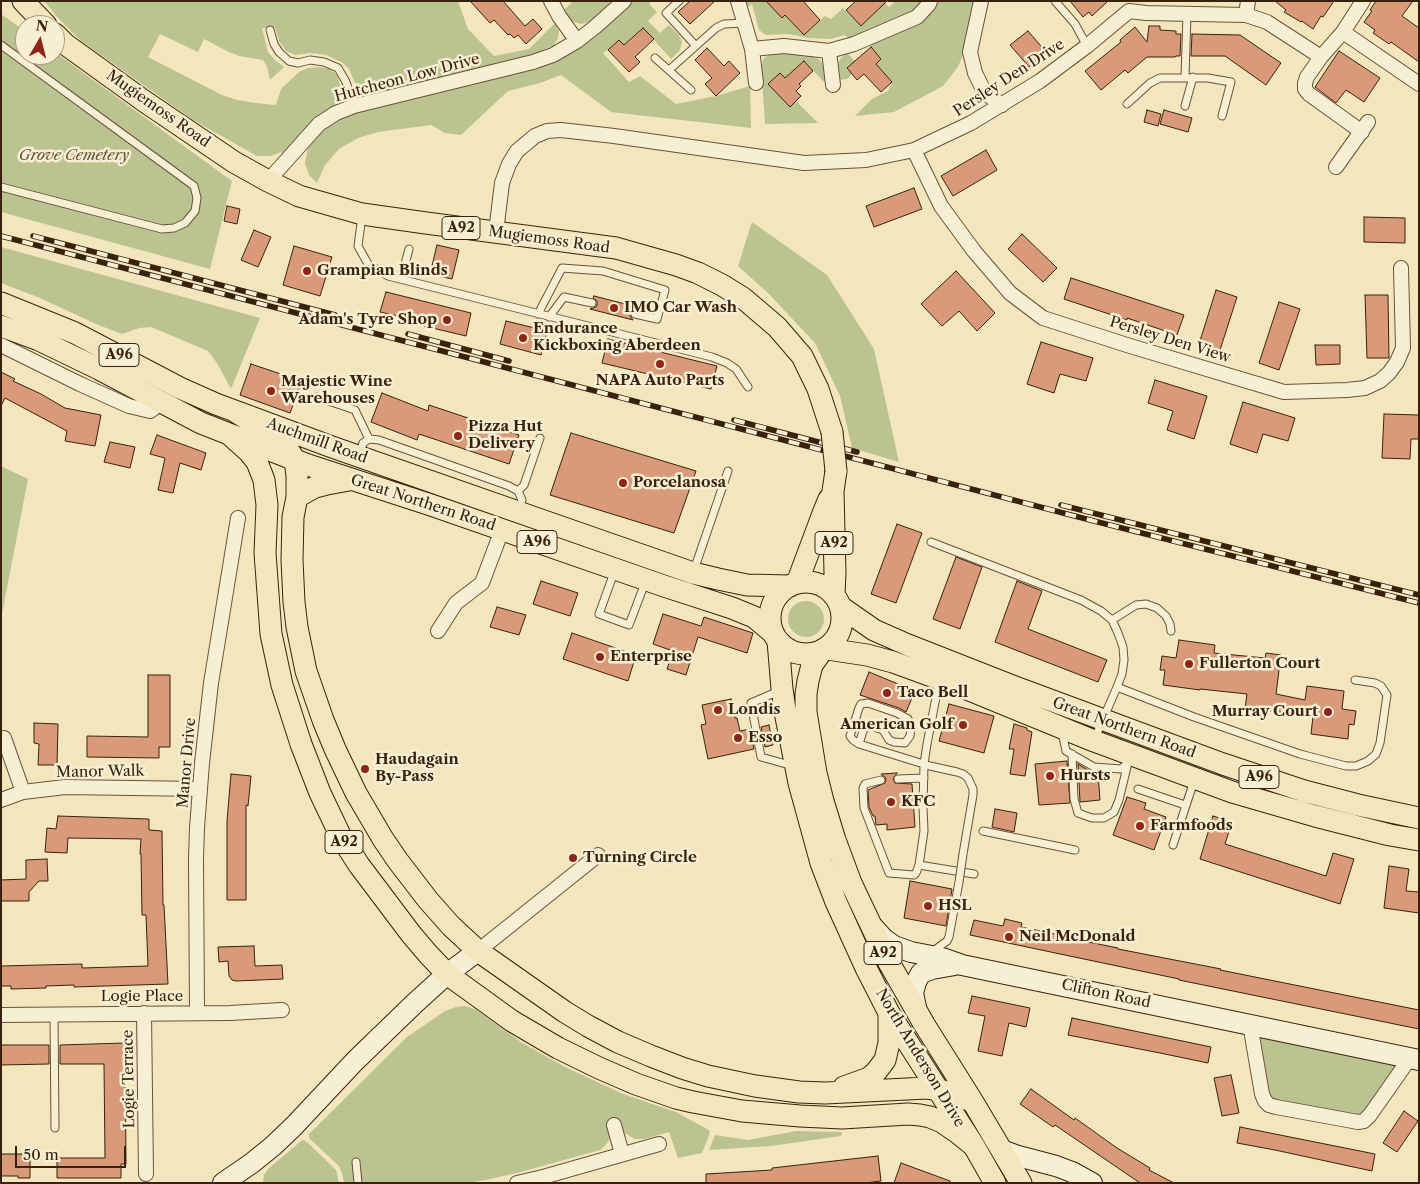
<!DOCTYPE html>
<style>
body{margin:0}
#map{position:relative;width:1420px;height:1184px;overflow:hidden;background:#f3e6bd;font-family:"Libre Caslon Text",serif}
canvas{display:block}
.frame{position:absolute;inset:0;border:2px solid #39220d;pointer-events:none}
.north{position:absolute;left:15px;top:15px;width:50px;height:50px;box-sizing:border-box;background:#f7efd4;border:1px solid #ab9d84;border-radius:50%;rotate:8deg;font-size:14px;font-weight:700;line-height:20px;text-align:center;color:#39220d}
.north::after{content:'';display:block;margin:auto;width:18px;height:22px;background:#8f2418;clip-path:polygon(50% 0,100% 100%,50% 72%,0 100%)}
.scale{position:absolute;left:15px;top:1146px;width:111px;height:22px;box-sizing:border-box;border:2px solid #39220d;border-top:0;padding-left:6px;font-size:15px;line-height:18px;white-space:nowrap;color:#39220d;-webkit-text-stroke:4px #f7efd4;paint-order:stroke}
</style>
<div id="map">
<canvas width="1420" height="1184"></canvas>
<div class="frame"></div>
<div class="north">N</div>
<div class="scale">50 m</div>
</div>
<script>
const ctx = document.querySelector('canvas').getContext('2d');
ctx.lineJoin = 'round';
function paint(path, color) {
  ctx.fillStyle = color;
  ctx.fill(path, 'evenodd');
}
function shape(rows) {
  const path = new Path2D();
  for (const r of rows) {
    if (r.length === 3) {
      path.moveTo(r[0] + r[2], r[1]);
      path.arc(r[0], r[1], r[2], 0, 2 * Math.PI);
      continue;
    }
    path.moveTo(r[0], r[1]);
    for (let i = 2; i < r.length; i += 2) path.lineTo(r[i], r[i + 1]);
  }
  return path;
}
function trace(path, color, width, dash) {
  ctx.strokeStyle = color;
  ctx.lineWidth = width;
  ctx.lineCap = dash ? 'butt' : 'round';
  ctx.setLineDash(dash || []);
  ctx.stroke(path);
}
function label(font, color, halo, rows, align = 'center') {
  ctx.font = font + ' "Libre Caslon Text",serif';
  ctx.lineWidth = 5;
  ctx.setLineDash([]);
  ctx.textBaseline = 'middle';
  ctx.strokeStyle = halo;
  ctx.fillStyle = color;
  for (const [text, x, y, turn = 0] of rows) {
    ctx.save();
    ctx.translate(x, y);
    ctx.rotate((+turn || 0) * Math.PI / 180);
    ctx.textAlign = isNaN(turn) ? turn : align;
    if (halo) ctx.strokeText(text, 0, 0);
    ctx.fillText(text, 0, 0);
    ctx.restore();
  }
}
paint(shape([
 [44,1,458,1,468,29,494,56,529,49,555,23,559,31,558,38,554,45,531,56,375,93,364,93,357,88,349,69,343,63,326,55,311,53,295,55,286,51,279,41,275,28,262,28,268,52,275,60,284,67,270,80,267,67,263,60,239,56,229,52,204,39,198,52,160,34,148,57,222,95,237,100,255,103,276,105,281,89,299,72,308,68,319,67,329,69,337,75,342,90,340,98,334,106,314,119,303,131,290,148,283,155,281,152,271,156,257,156,193,120,81,41,59,19],
 [573,1,612,1,590,22,581,24,571,21,564,10],
 [633,1,651,1,649,4,657,12,648,21,660,33,669,25,679,35,682,42,680,50,671,59,643,28,624,45,619,40,608,50,603,53,629,82,640,76,676,104,716,96,750,86,751,128,611,112,561,75,540,83,508,91,461,135,445,133,431,125,378,132,358,138,339,149,325,165,317,183,309,175,305,163,308,147,324,130,338,119,356,111,535,69,556,60,600,32],
 [746,1,766,1,782,18,785,15,804,35,825,16,831,19,843,8,861,26,884,2,889,7,895,1,923,1,913,11,878,30,867,30,849,39,845,35,830,39,809,38,788,34,766,35,759,30,752,4,748,7],
 [938,1,975,1,965,50,958,67,943,86,894,112,855,116,872,99,888,91,892,82,876,64,881,59,871,47,873,42,926,18,936,6],
 [1,14,25,31,25,55,55,55,55,52,232,181,210,269,1,212],
 [780,51,813,56,820,60,824,66,826,80,824,82,804,61,785,78,790,106,796,101,818,123,765,124,761,66,764,58,770,54],
 [847,53,855,61,852,74,847,79,838,80,837,65,841,58],
 [752,222,827,275,874,349,899,462,852,448,840,396,815,343,769,294,738,266],
 [1,247,260,318,231,389,217,363,208,351,151,327,139,328,122,334,96,324,40,298,1,283],
 [1,466,28,479,1,619],
 [806,619,18],
 [465,1006,475,1009,521,1042,563,1066,623,1094,676,1112,709,1130,710,1133,702,1153,678,1158,669,1132,644,1139,635,1139,626,1134,622,1129,609,1133,609,1140,606,1145,600,1150,521,1172,486,1180,466,1183,362,1183,359,1161,355,1183,344,1183,342,1173,339,1166,309,1138,309,1134,407,1037,445,1011,456,1007],
 [1250,1024,1410,1058,1364,1121,1269,1105],
 [796,1131,841,1132,842,1133,841,1136,771,1146,709,1150,715,1135,748,1140],
 [304,1140,308,1143,336,1170,339,1183,263,1183,264,1175,268,1169,301,1141]
]), '#bbc490');
const building = shape([
 [470,1,503,1,525,26,533,19,542,29,526,44,518,35,514,38,510,34,508,35,494,20,490,23,470,1],
 [690,1,715,1,690,24,678,12,690,1],
 [766,1,803,1,820,20,804,35,785,15,782,18,766,1],
 [856,1,887,1,861,26,846,10,856,1],
 [1070,1,1108,1,1092,16,1089,12,1083,17,1070,1],
 [1275,1,1334,1,1323,17,1321,16,1313,29,1302,21,1301,22,1284,12,1286,10,1275,1],
 [1376,1,1413,1,1402,16,1419,28,1419,62,1391,42,1389,44,1373,33,1375,30,1364,22,1372,11,1370,10,1376,1],
 [1149,26,1160,26,1160,30,1176,31,1176,34,1181,34,1180,56,1176,56,1175,57,1147,57,1128,73,1125,70,1101,90,1085,71,1121,42,1120,40,1135,27,1147,42,1149,26],
 [643,28,654,39,635,57,640,62,629,72,608,50,619,40,624,45,643,28],
 [1028,31,1046,52,1029,67,1010,45,1028,31],
 [1192,34,1240,35,1281,63,1266,85,1225,56,1191,56,1192,34],
 [871,47,881,59,876,64,892,82,881,92,864,74,857,80,847,68,871,47],
 [707,48,724,66,729,61,740,73,716,96,705,84,712,78,695,60,707,48],
 [1339,51,1380,78,1364,102,1346,90,1336,103,1315,87,1339,51],
 [804,61,813,71,799,84,801,86,796,91,801,96,790,107,768,84,780,73,785,78,804,61],
 [1147,110,1161,114,1158,126,1144,122,1147,110],
 [1164,110,1192,118,1188,132,1160,124,1164,110],
 [986,150,997,170,953,196,941,176,986,150],
 [914,188,922,209,874,227,866,206,914,188],
 [227,206,240,209,237,224,224,221,227,206],
 [1364,217,1405,218,1405,243,1364,242,1364,217],
 [254,230,271,237,258,267,241,260,254,230],
 [1022,234,1057,268,1043,282,1008,249,1022,234],
 [437,245,459,250,452,279,430,274,437,245],
 [294,246,332,257,320,296,283,285,294,246],
 [956,271,995,313,977,331,959,311,942,326,921,304,956,271],
 [1071,278,1184,315,1177,335,1127,318,1127,320,1064,299,1071,278],
 [1216,290,1237,297,1220,350,1199,344,1216,290],
 [386,292,471,313,466,336,424,326,425,322,380,312,386,292],
 [1365,295,1388,295,1389,358,1367,358,1365,295],
 [594,296,637,307,636,309,633,309,630,312,630,316,633,320,590,309,596,307,597,305,597,301,593,298,594,296],
 [1279,302,1300,309,1279,370,1259,363,1279,302],
 [506,321,547,331,541,355,500,344,506,321],
 [608,339,717,366,711,389,602,363,608,339],
 [1041,342,1093,358,1086,381,1060,374,1054,393,1027,384,1041,342],
 [1315,345,1340,345,1340,364,1316,365,1315,345],
 [251,364,302,381,290,413,240,395,251,364],
 [1,372,15,379,13,381,41,394,65,408,101,415,95,446,65,441,67,431,5,398,1,406,1,372],
 [1155,380,1207,396,1194,439,1167,430,1173,411,1148,403,1155,380],
 [382,393,428,411,429,405,519,435,509,464,419,434,417,440,371,422,382,393],
 [1243,402,1295,418,1288,441,1263,434,1257,453,1230,444,1243,402],
 [1384,414,1419,415,1419,439,1411,439,1410,459,1382,458,1384,414],
 [571,433,696,471,674,533,550,495,571,433],
 [157,435,206,453,201,470,180,463,173,493,158,490,165,458,150,454,157,435],
 [110,442,135,447,130,468,104,462,110,442],
 [897,524,922,533,896,603,871,594,897,524],
 [956,557,982,567,960,629,933,619,956,557],
 [541,581,578,593,570,616,533,604,541,581],
 [1017,581,1042,591,1028,629,1107,660,1098,682,995,642,1017,581],
 [497,607,526,615,519,635,490,627,497,607],
 [663,614,701,626,704,617,753,633,747,653,698,637,686,675,667,669,673,651,653,644,663,614],
 [572,633,636,655,628,681,563,659,572,633],
 [1179,640,1215,645,1214,653,1265,658,1266,653,1281,655,1276,694,1305,700,1307,686,1344,691,1342,709,1356,711,1354,725,1349,724,1348,739,1311,734,1313,716,1245,708,1247,694,1200,689,1200,690,1163,685,1165,670,1160,670,1162,656,1176,658,1179,640],
 [869,672,915,691,906,712,899,708,860,695,869,672],
 [148,675,170,675,170,747,159,747,159,758,87,757,87,736,148,737,148,675],
 [731,699,735,718,737,718,740,731,750,729,754,749,708,759,701,725,706,724,702,705,731,699],
 [949,704,994,716,984,753,939,741,949,704],
 [34,723,58,724,57,765,38,765,39,744,34,743,34,723],
 [1014,724,1027,728,1027,730,1032,732,1025,776,1010,774,1014,749,1009,749,1014,724],
 [769,725,773,745,765,747,761,727,769,725],
 [1067,761,1070,803,1039,805,1035,764,1067,761],
 [1078,764,1091,772,1098,773,1100,800,1080,802,1078,764],
 [897,773,893,779,895,783,912,784,915,827,887,830,887,824,876,825,875,816,873,816,869,807,868,790,885,783,886,778,881,774,897,773],
 [231,774,251,776,248,806,246,805,246,900,227,900,227,821,231,774],
 [1127,797,1146,803,1144,809,1166,817,1154,850,1113,835,1127,797],
 [995,809,1017,813,1014,832,992,827,995,809],
 [58,816,149,819,149,830,162,831,163,905,164,905,168,984,74,987,74,985,46,986,46,988,11,989,11,986,1,986,1,966,82,964,82,968,148,966,146,915,142,915,141,854,140,854,141,839,68,838,67,853,45,852,47,828,56,829,58,816],
 [1213,816,1232,822,1225,844,1326,876,1333,853,1354,859,1340,904,1200,859,1213,816],
 [47,859,48,881,39,881,29,892,29,901,1,901,1,880,26,879,26,860,47,859],
 [1389,866,1409,869,1406,891,1419,892,1419,913,1384,908,1389,866],
 [910,881,952,889,946,926,904,918,910,881],
 [1005,919,1022,923,1021,927,1069,937,1069,938,1118,948,1118,949,1221,969,1220,970,1419,1010,1419,1029,1179,980,1179,979,970,935,974,920,1003,926,1005,919],
 [254,946,255,966,282,965,283,979,236,981,232,980,229,976,228,961,219,962,218,947,254,946],
 [972,996,1030,1008,1026,1027,1009,1023,1002,1056,978,1051,985,1016,968,1013,972,996],
 [1072,1018,1211,1047,1208,1063,1160,1053,1068,1035,1072,1018],
 [125,1043,126,1164,121,1164,121,1178,57,1178,57,1158,105,1158,104,1064,60,1064,60,1045,125,1043],
 [1,1045,49,1045,49,1064,1,1065,1,1045],
 [1231,1075,1239,1113,1222,1116,1214,1078,1231,1075],
 [1031,1089,1074,1120,1075,1118,1117,1148,1150,1168,1149,1170,1174,1183,1140,1183,1055,1125,1053,1127,1020,1104,1031,1089],
 [1404,1111,1418,1121,1397,1152,1383,1143,1404,1111],
 [1240,1127,1375,1154,1372,1171,1275,1150,1237,1143,1240,1127],
 [1,1154,30,1154,30,1178,18,1178,18,1176,1,1176,1,1154],
 [878,1156,881,1181,865,1183,706,1183,706,1174,772,1170,772,1168,878,1156],
 [901,1163,950,1181,950,1183,894,1183,901,1163]
]);
paint(building, '#d89a79');
trace(building, '#39220d', 1);
const lane = shape([
 [679,1,666,13,696,46],
 [1055,1,1075,24,1087,46],
 [270,30,274,44,279,52,289,61,298,63,310,60,324,62,338,68,346,82,354,106],
 [1,45,194,186,197,198,195,211,185,223,174,228,162,229,1,187],
 [655,58,691,90],
 [669,70,716,28,724,24,745,23],
 [1185,77,1187,14],
 [1127,104,1150,83,1160,78,1208,78,1231,82,1222,116],
 [1185,106,1193,77],
 [362,216,358,246,368,264,388,276,712,357,727,363,736,369,748,387],
 [401,279,409,249],
 [538,314,562,268,603,271,665,290,657,319,635,314],
 [549,317,564,297,592,303],
 [317,397,355,410,369,439],
 [360,454,363,443,369,439,379,440,509,486,518,491,522,500,518,510],
 [518,491,524,485,540,438],
 [931,542,1081,600,1101,611,1112,620,1118,633,1123,647,1124,660,1122,674,1117,687,1095,738],
 [615,570,599,614,629,625,645,583],
 [694,570,728,471],
 [1112,620,1136,605,1146,604,1157,608,1166,616,1170,624,1171,631],
 [939,682,927,744,924,764,923,807,924,831,919,865,974,874],
 [1117,687,1194,717,1300,754,1346,766,1356,766,1368,761,1376,754,1380,743,1387,695,1381,686,1375,683,1355,680],
 [779,691,751,703,761,757,793,766],
 [1062,732,1066,751,1094,767,1121,769,1128,763],
 [859,744,864,728,872,726,883,730,889,740,894,742,905,743,910,736,911,728,908,719,897,713,868,703,861,704,859,708,850,736,853,740,859,744,930,766,957,772,963,774,968,778,973,789,973,795,963,854],
 [1072,754,1074,799,1078,813,1092,818,1104,818,1114,812,1119,800,1128,763,1131,757],
 [898,779,924,778],
 [881,780,865,784,863,788,864,808,889,873,914,875,916,873,919,865],
 [1138,789,1185,805],
 [983,831,1075,850],
 [1173,845,1194,781],
 [932,952,947,941,949,937,959,882],
 [54,1014,55,1128],
 [356,1162,358,1183]
]);
const street = shape([
 [551,1,559,16,577,41],
 [738,1,752,49,756,83],
 [981,1,970,52,975,73,985,93,1002,105],
 [1246,15,1248,1],
 [1343,32,1419,84],
 [752,49,784,46,829,51,854,44,917,17,929,4,930,1],
 [829,51,833,85],
 [1362,132,1309,94,1305,89,1305,83,1307,77,1321,57,1343,32,1363,1],
 [914,150,941,206,974,251,1010,293,1043,318,1130,346,1284,392,1347,390,1365,388,1380,381,1389,373,1397,362,1403,348,1401,268],
 [1336,167,1368,122],
 [268,181,319,124,336,113,354,106,533,62,553,55,577,41,595,27,624,1],
 [496,232,502,183,509,164,517,151,535,136,547,131,561,130,614,136,804,163,866,160,914,150,971,123,1040,81,1087,46,1129,11,1146,13,1246,15,1267,22,1321,57],
 [1,345,80,384,129,406,150,411,161,403],
 [438,631,456,603,482,583,502,530],
 [4,738,23,792],
 [1,800,23,792,65,787,200,789],
 [478,951,598,855],
 [144,1013,146,1174],
 [197,1013,196,859,197,828,202,763,211,683,238,518],
 [1,1015,230,1013,282,1010],
 [1250,1024,1262,1094,1265,1101,1269,1105,1276,1107,1358,1122,1364,1121,1370,1115,1410,1058],
 [614,1125,622,1154],
 [517,1183,543,1177,659,1144]
]);
const secondary = shape([
 [873,927,884,939,894,946,911,952,942,958,962,965,1010,975,1419,1060],
 [917,1012,913,993,916,982,921,973,932,969,955,965],
 [1002,1150,1018,1156,1056,1166,1072,1172,1092,1183],
 [223,1183,252,1163,273,1146,294,1126,355,1061,415,1003,447,974,478,951]
]);
const primary = shape([
 [23,1,46,25],
 [55,34,65,44,144,101,234,162,268,181,299,196,362,214,426,223,616,248,676,265,698,273,722,285,743,298,777,327,802,356,818,389,832,432],
 [1,303,75,333,180,388,216,404,332,447,693,573,718,579,747,585,790,586],
 [1,326,39,340,99,369,201,423,252,443,308,465,431,505,664,586,732,608,754,617,773,633],
 [236,412,275,436,285,445,295,460,297,476,297,497,293,517,292,560,294,602,297,627,306,671,323,720,335,749,356,793,383,839,398,861,428,900,451,926,478,951,565,1012,588,1026,618,1042,651,1056,682,1068,708,1076,755,1086,799,1092,825,1093,927,1088,954,1093,973,1102],
 [230,435,249,452,257,462,264,480,267,505,265,553,271,634,282,685,301,744,320,793,341,837,359,865,411,934,428,954,447,974,512,1021,558,1048,599,1068,636,1084,676,1098,693,1102,742,1111,800,1116,842,1118,908,1114,920,1115,930,1117,942,1122,958,1133,974,1146],
 [297,497,315,487,327,484,349,480],
 [806,618,36],
 [797,583,824,511,829,499],
 [834,594,835,573,833,491,836,471],
 [841,607,874,630,908,645,1015,687,1223,764,1304,791,1358,805,1419,818],
 [778,641,782,689,786,717,799,783,821,863,836,902,866,968,889,1013,974,1146,995,1183],
 [827,649,867,655,893,662,967,689,1094,741,1232,792,1315,816,1390,835,1419,840],
 [822,651,812,665,808,681,806,694,806,712,816,773,823,801,835,840,851,883,888,961,924,1024,973,1102,1021,1183],
 [844,1087,869,1078,876,1072,885,1060,889,1043,889,1013]
]);
trace(lane, '#685339', 9);
trace(street, '#685339', 16);
trace(secondary, '#39220d', 22);
trace(primary, '#39220d', 23);
trace(lane, '#f7efd4', 7);
trace(street, '#f7efd4', 14);
trace(secondary, '#f7efd4', 20);
trace(primary, '#f3e6bd', 21);
const rail = shape([
 [1,236,1090,520,1419,603],
 [33,236,335,315],
 [408,334,509,361],
 [734,420,857,452],
 [1061,505,1419,595]
]);
trace(rail, '#39220d', 5.5);
trace(rail, '#f7efd4', 4, [11]);
const laneBridge = shape([
 [959,882,963,854]
]);
const primaryBridge = shape([
 [832,432,836,471]
]);
trace(laneBridge, '#685339', 9, []);
trace(primaryBridge, '#39220d', 23, []);
trace(laneBridge, '#f7efd4', 7);
trace(primaryBridge, '#f3e6bd', 21);
for (const [x, y, r, color] of [
 [307,271,5,"#8f2418"],
 [614,308,5,"#8f2418"],
 [447,320,5,"#8f2418"],
 [523,338,5,"#8f2418"],
 [660,364,5,"#8f2418"],
 [271,391,5,"#8f2418"],
 [458,436,5,"#8f2418"],
 [623,483,5,"#8f2418"],
 [600,657,5,"#8f2418"],
 [1189,664,5,"#8f2418"],
 [887,693,5,"#8f2418"],
 [718,710,5,"#8f2418"],
 [1328,712,5,"#8f2418"],
 [963,725,5,"#8f2418"],
 [738,738,5,"#8f2418"],
 [365,769,5,"#8f2418"],
 [1050,776,5,"#8f2418"],
 [891,802,5,"#8f2418"],
 [1140,826,5,"#8f2418"],
 [573,858,5,"#8f2418"],
 [928,906,5,"#8f2418"],
 [1009,937,5,"#8f2418"]
]) {
  const dot = new Path2D();
  dot.arc(x, y, r, 0, 2 * Math.PI);
  ctx.fillStyle = color;
  ctx.fill(dot);
  trace(dot, '#f7efd4', 2);
}
for (const [x, y, w] of [
 [461,228,38],
 [119,355,40],
 [537,542,40],
 [834,543,38],
 [1259,777,40],
 [344,842,38],
 [883,953,38]
]) {
  const box = new Path2D();
  box.roundRect(x - w / 2, y - 11.5, w, 23, 4);
  ctx.fillStyle = '#f7efd4';
  ctx.fill(box);
  trace(box, '#39220d', 1);
}
label('bold 14px', '#39220d', null, [
 ["A92",461,228],
 ["A96",119,355],
 ["A96",537,542],
 ["A92",834,543],
 ["A96",1259,777],
 ["A92",344,842],
 ["A92",883,953]
]);
label('15px', '#39220d', '#f7efd4', [
 ["Hutcheon Low Drive",407,78,-15],
 ["Persley Den Drive",1009,78,-33],
 ["Mugiemoss Road",158,109,35],
 ["Mugiemoss Road",549,240,8],
 ["Persley Den View",1170,340,17],
 ["Auchmill Road",317,441,20],
 ["Great Northern Road",423,503,18],
 ["Great Northern Road",1124,728,20],
 ["Manor Drive",187,763,-85],
 ["Manor Walk",100,772,-1],
 ["Clifton Road",1106,994,12],
 ["Logie Place",142,997],
 ["North Anderson Drive",920,1058,59],
 ["Logie Terrace",129,1079,-91]
]);
label('italic 15px', '#605334', '#f7efd4', [
 ["Grove Cemetery",74,156]
]);
label('bold 15px', '#39220d', '#f7efd4', [
 ["Grampian Blinds",317,271],
 ["IMO Car Wash",624,308],
 ["Adam's Tyre Shop",437,320,"right"],
 ["Endurance",533,329],
 ["Kickboxing Aberdeen",533,346],
 ["NAPA Auto Parts",660,381,"center"],
 ["Majestic Wine",281,382],
 ["Warehouses",281,399],
 ["Pizza Hut",468,427],
 ["Delivery",468,444],
 ["Porcelanosa",633,483],
 ["Enterprise",610,657],
 ["Fullerton Court",1199,664],
 ["Taco Bell",897,693],
 ["Londis",728,710],
 ["Murray Court",1318,712,"right"],
 ["American Golf",953,725,"right"],
 ["Esso",748,738],
 ["Haudagain",375,760],
 ["By-Pass",375,777],
 ["Hursts",1060,776],
 ["KFC",901,802],
 ["Farmfoods",1150,826],
 ["Turning Circle",583,858],
 ["HSL",938,906],
 ["Neil McDonald",1019,937]
], 'left');
</script>
